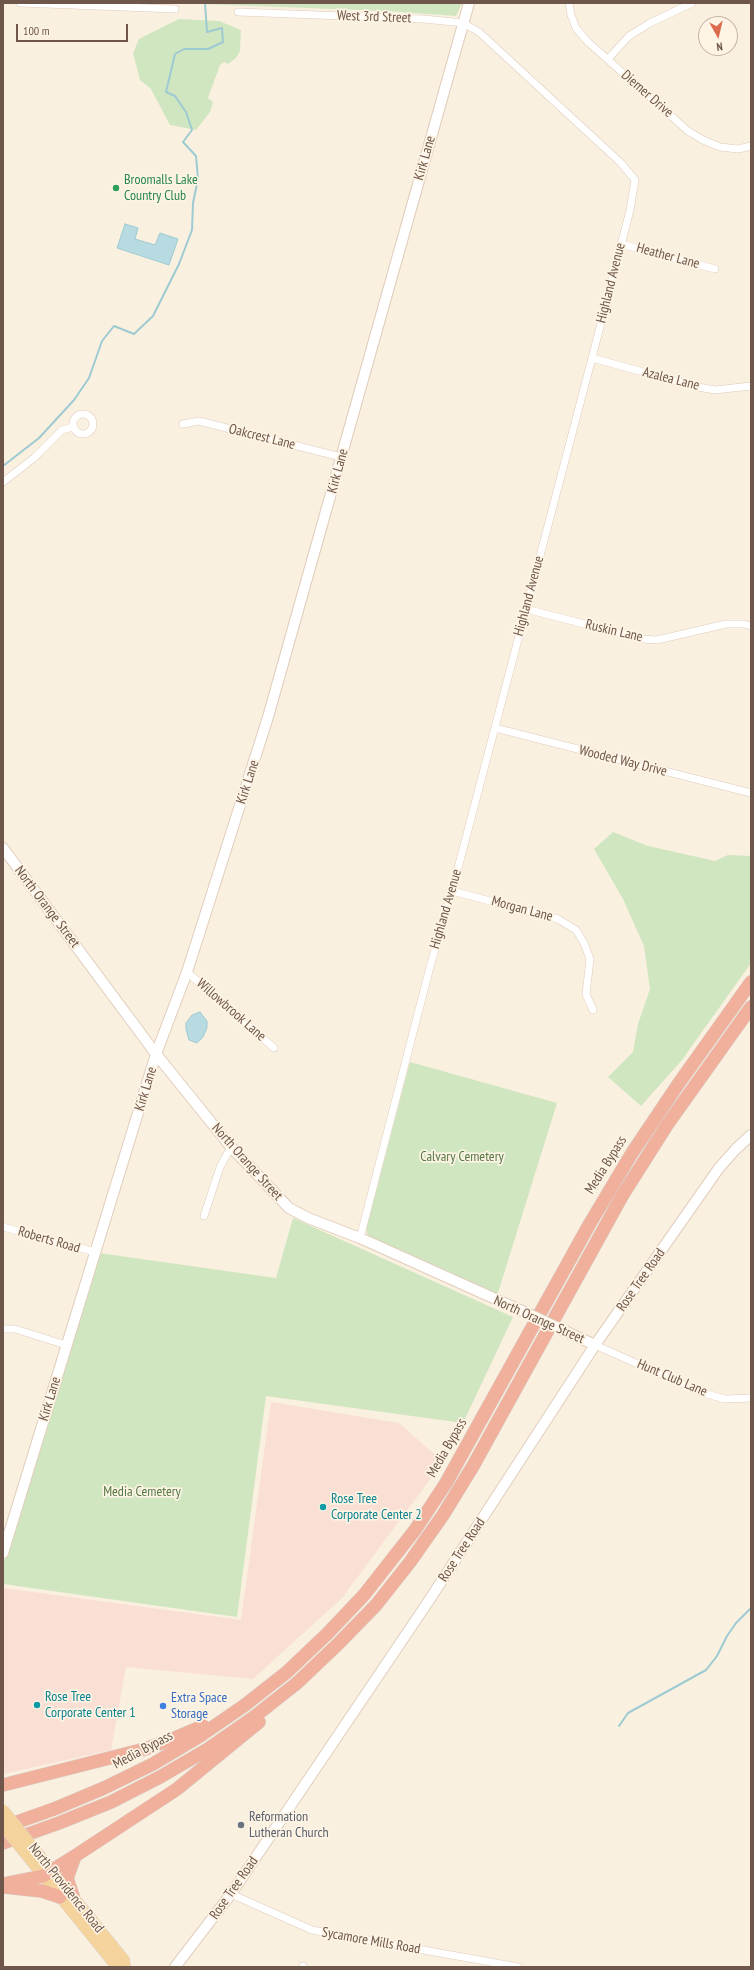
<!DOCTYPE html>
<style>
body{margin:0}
#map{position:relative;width:754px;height:1970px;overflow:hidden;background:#faf0e0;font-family:"PT Sans Narrow",sans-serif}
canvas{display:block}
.frame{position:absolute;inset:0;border:4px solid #6e564a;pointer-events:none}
.north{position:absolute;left:698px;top:16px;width:40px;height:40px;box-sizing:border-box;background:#fdf4e5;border:1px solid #c4b5a7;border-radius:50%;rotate:172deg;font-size:11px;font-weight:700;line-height:16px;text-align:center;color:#6e564a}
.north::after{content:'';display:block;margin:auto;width:14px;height:18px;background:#dc6c4d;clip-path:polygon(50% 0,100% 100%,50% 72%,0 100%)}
.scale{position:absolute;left:16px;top:24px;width:112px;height:18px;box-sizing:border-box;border:2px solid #6e564a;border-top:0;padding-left:5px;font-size:12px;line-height:14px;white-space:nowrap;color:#6e564a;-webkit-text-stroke:3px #fdf4e5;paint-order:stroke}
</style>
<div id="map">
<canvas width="754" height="1970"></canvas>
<div class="frame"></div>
<div class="north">N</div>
<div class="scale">100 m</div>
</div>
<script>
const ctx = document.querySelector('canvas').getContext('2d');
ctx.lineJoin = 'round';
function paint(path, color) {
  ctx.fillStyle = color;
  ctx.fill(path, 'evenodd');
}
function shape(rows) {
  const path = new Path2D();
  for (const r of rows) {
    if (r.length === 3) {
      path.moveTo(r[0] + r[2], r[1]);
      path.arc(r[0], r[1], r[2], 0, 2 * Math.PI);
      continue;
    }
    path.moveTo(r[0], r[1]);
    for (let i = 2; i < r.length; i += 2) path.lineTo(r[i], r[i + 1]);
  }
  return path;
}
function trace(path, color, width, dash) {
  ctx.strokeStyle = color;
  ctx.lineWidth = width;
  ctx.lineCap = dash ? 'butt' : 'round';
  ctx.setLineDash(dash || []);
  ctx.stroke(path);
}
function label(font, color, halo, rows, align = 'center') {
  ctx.font = font + ' "PT Sans Narrow",sans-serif';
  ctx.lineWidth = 3.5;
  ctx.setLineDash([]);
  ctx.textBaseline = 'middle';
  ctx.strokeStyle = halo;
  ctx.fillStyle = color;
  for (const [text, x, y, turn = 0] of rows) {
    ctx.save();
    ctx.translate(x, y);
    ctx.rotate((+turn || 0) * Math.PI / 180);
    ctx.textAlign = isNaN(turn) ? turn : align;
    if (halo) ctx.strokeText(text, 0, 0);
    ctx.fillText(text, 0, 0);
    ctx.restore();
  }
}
paint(shape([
 [271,1402,399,1423,443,1462,342,1598,253,1679,126,1667,111,1750,3,1774,3,1588,241,1620]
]), '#fadfd4');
paint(shape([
 [176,3,462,3,456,16,386,11],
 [179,19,219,21,241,30,240,51,236,58,228,64,224,62,220,65,208,98,213,102,210,112,196,130,170,125,151,89,140,80,133,53,139,39],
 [613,832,648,846,715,861,728,855,751,856,751,963,682,1060,641,1106,608,1077,633,1052,638,1024,650,989,644,946,623,899,594,849],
 [410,1062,557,1103,497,1296,371,1239,368,1236,366,1229],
 [293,1218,513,1317,463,1423,266,1396,237,1617,3,1584,3,1565,99,1253,276,1278]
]), '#d0e6c0');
const water = shape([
 [125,224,138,228,135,239,155,245,160,233,178,239,169,265,117,248,125,224],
 [200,1012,207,1021,207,1028,203,1037,197,1043,189,1040,186,1029,186,1023,192,1015,200,1012]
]);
paint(water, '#b7dbe1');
trace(water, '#9ecad2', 1);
trace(shape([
 [3,466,39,438,74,400,89,378,102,341,114,326,134,334,153,316,179,264,192,230,193,203,198,179,196,156,183,142,192,130,186,112,175,96,166,92,175,54,184,49,208,49,223,42,222,28,207,32,205,3],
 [619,1726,628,1713,706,1670,717,1656,727,1636,736,1623,751,1608]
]), '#9ecad2', 2);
const street = shape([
 [20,3,175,9],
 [569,3,571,15,576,28,588,42,688,131,703,140,720,147,738,149,751,146],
 [238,12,424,19,463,23,479,32,621,163,635,180,630,210,592,358,452,891,430,967,360,1238],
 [608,59,629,36,650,23,692,3],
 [621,244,715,269],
 [592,358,698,387,715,390,751,386],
 [83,424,10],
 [183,424,199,421,341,457],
 [3,482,34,458,62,430,73,427],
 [526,609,643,639,657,640,726,624,744,624,751,626],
 [495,728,751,793],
 [452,891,558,919,576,930,584,943,590,959,586,994,593,1010],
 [187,972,274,1048],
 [204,1216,220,1167,231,1147],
 [3,1227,95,1252],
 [3,1329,15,1329,66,1345],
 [595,1345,703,1393,725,1399,751,1398],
 [231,1894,312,1930,518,1967],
 [303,1967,303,1966]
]);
const secondary = shape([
 [3,848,156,1054,231,1147,289,1208,308,1218,360,1238,520,1310],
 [567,1332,595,1345],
 [3,1553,156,1054,187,972,268,717,469,3],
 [175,1967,231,1894,428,1602,595,1345,719,1168,735,1150,751,1135]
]);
const primary = shape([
 [35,1850,124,1960,125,1967],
 [25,1853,117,1967]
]);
const highway = shape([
 [3,1785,145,1749,175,1738,203,1726],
 [3,1827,54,1809,104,1788,153,1764,200,1736,245,1705,287,1672,327,1634,364,1595,415,1530,446,1483,589,1225,632,1153,679,1083,751,982],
 [3,1843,59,1823,111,1802,160,1777,208,1749,254,1717,297,1683,338,1644,376,1605,410,1562,443,1515,473,1466,622,1196,667,1125,751,1007],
 [3,1884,43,1876,75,1856,177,1789,259,1722],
 [5,1887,42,1891,60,1897],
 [73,1896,67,1878,75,1856]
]);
trace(street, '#ddccbd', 8);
trace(secondary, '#e1cdbc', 12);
trace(primary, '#d9d3d0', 12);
trace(highway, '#d9d3d0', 14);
trace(street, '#fff', 7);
trace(secondary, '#fff', 10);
trace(primary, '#f4d39c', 11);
trace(highway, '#f0b09b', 13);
const secondaryBridge = shape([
 [520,1310,567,1332]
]);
const primaryBridge = shape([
 [3,1810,35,1850],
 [3,1826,25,1853]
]);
trace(secondaryBridge, '#e1cdbc', 12, []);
trace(primaryBridge, '#d9d3d0', 12, []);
trace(secondaryBridge, '#fff', 10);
trace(primaryBridge, '#f4d39c', 11);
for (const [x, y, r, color] of [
 [116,188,4,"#2e9e5b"],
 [323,1507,4,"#0f9aa8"],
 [37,1705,4,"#0f9aa8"],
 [163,1706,4,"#3f7fe0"],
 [241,1825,4,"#6b7280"]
]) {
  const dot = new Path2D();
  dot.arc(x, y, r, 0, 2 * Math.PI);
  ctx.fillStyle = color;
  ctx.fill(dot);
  trace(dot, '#fdf4e5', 1.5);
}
label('14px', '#6e564a', '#fdf4e5', [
 ["West 3rd Street",374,17,2],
 ["Diemer Drive",647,94,41],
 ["Kirk Lane",425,158,-74],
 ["Heather Lane",668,256,15],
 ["Highland Avenue",611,283,-76],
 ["Azalea Lane",671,379,14],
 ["Oakcrest Lane",262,437,14],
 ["Kirk Lane",338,471,-75],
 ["Highland Avenue",529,596,-75],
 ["Ruskin Lane",614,631,13],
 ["Wooded Way Drive",623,761,14],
 ["Kirk Lane",248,782,-72],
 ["North Orange Street",47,907,53],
 ["Highland Avenue",446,909,-74],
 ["Morgan Lane",522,909,15],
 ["Willowbrook Lane",231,1010,41],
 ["Kirk Lane",146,1089,-73],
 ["North Orange Street",247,1162,48],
 ["Media Bypass",606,1165,-58],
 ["Roberts Road",49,1240,16],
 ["Rose Tree Road",641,1280,-55],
 ["North Orange Street",539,1320,24],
 ["Hunt Club Lane",672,1378,23],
 ["Kirk Lane",50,1399,-73],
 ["Media Bypass",447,1448,-60],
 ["Rose Tree Road",462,1550,-57],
 ["Media Bypass",143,1750,-28],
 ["North Providence Road",66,1888,51],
 ["Rose Tree Road",234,1888,-55],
 ["Sycamore Mills Road",371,1941,10]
]);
label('14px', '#27864d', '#fdf4e5', [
 ["Broomalls Lake",124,180],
 ["Country Club",124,196]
], 'left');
label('14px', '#557945', '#fdf4e5', [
 ["Calvary Cemetery",462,1157],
 ["Media Cemetery",142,1492]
]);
label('14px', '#0d838f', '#fdf4e5', [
 ["Rose Tree",331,1499],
 ["Corporate Center 2",331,1515],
 ["Rose Tree",45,1697],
 ["Corporate Center 1",45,1713]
], 'left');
label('14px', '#366cbe', '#fdf4e5', [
 ["Extra Space",171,1698],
 ["Storage",171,1714]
], 'left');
label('14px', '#5b616d', '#fdf4e5', [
 ["Reformation",249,1817],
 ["Lutheran Church",249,1833]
], 'left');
</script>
